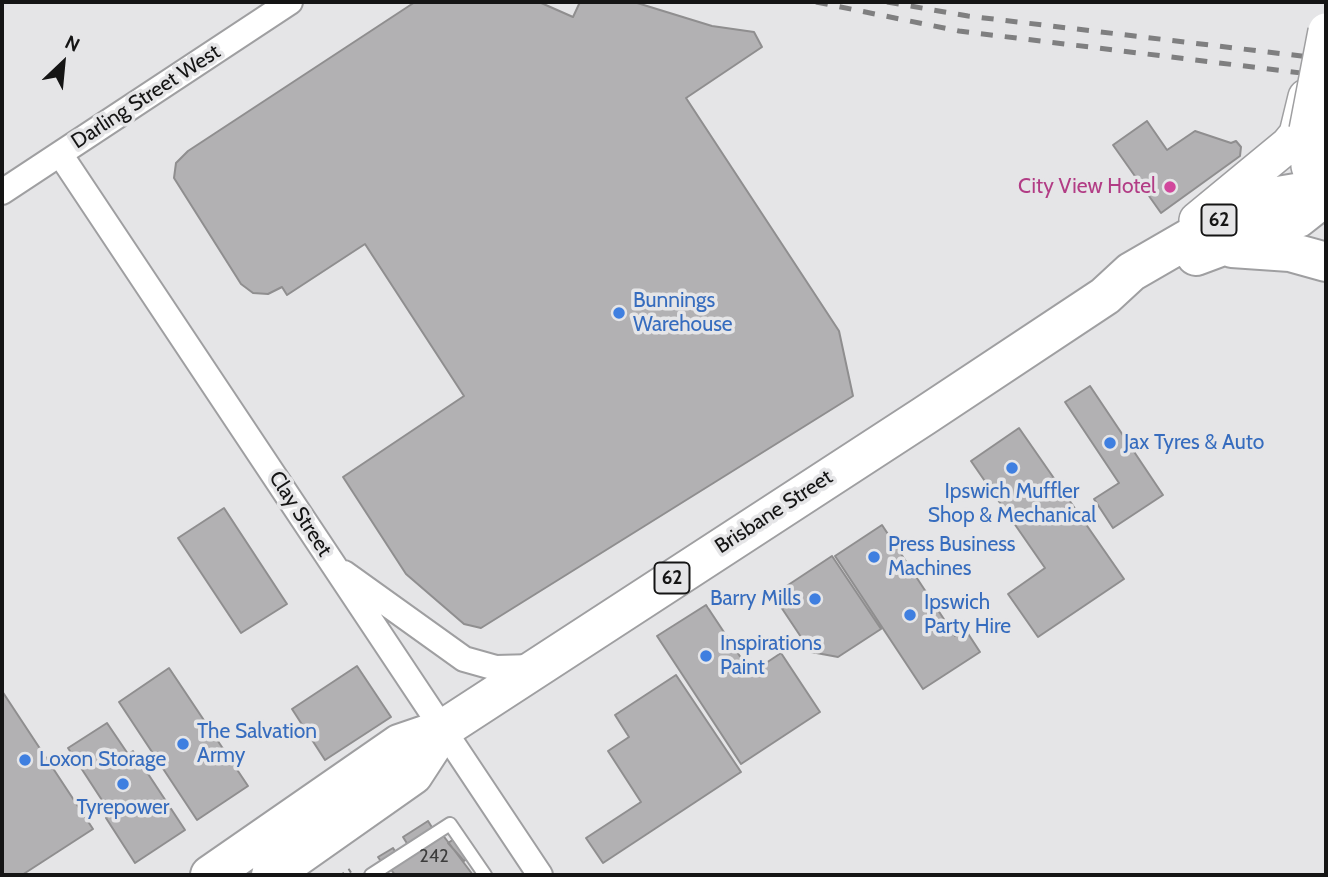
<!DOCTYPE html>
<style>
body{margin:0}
#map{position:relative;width:1328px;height:877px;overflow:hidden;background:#e5e5e7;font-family:Cabin,sans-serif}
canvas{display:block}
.frame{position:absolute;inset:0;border:4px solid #151515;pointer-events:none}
.north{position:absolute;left:28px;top:28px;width:70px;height:70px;-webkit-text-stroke:5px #e5e5e7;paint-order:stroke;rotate:26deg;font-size:19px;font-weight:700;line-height:28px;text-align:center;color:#151515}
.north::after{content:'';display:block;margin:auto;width:24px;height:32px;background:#151515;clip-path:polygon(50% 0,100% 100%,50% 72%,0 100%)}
</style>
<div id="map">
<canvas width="1328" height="877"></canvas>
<div class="frame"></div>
<div class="north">N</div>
</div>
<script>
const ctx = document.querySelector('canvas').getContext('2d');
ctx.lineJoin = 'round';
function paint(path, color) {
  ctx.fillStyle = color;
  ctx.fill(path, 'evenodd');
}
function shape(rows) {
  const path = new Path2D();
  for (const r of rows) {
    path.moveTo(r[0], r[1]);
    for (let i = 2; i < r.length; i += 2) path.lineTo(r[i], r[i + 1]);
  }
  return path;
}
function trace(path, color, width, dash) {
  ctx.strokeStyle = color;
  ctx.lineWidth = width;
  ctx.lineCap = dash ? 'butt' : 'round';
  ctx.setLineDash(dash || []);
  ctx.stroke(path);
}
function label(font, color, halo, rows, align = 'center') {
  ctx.font = font + ' Cabin,sans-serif';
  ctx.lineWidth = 7;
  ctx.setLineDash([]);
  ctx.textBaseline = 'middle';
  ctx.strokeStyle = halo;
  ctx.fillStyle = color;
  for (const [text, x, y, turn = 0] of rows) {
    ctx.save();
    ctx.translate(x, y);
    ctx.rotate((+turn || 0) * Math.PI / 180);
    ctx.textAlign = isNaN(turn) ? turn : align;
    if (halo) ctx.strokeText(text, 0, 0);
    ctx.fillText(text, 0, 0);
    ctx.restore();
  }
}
const building = shape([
 [415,2,539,2,573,17,580,2,634,2,712,26,754,32,762,47,686,98,839,331,853,396,481,628,464,624,406,574,343,477,464,396,365,244,287,295,282,287,268,294,253,293,241,284,174,178,176,163,188,151,415,2],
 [1147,121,1167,150,1195,131,1231,143,1236,141,1241,147,1240,156,1161,213,1113,145,1147,121],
 [1090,386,1163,495,1113,528,1094,499,1119,483,1065,402,1090,386],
 [1019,428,1124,579,1038,637,1008,594,1045,568,971,461,1019,428],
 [224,508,287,604,241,633,178,538,224,508],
 [882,525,955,636,965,629,980,652,923,689,835,556,882,525],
 [832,556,881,629,838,657,811,652,773,595,832,556],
 [706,605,751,673,781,653,820,712,741,764,657,636,706,605],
 [357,666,391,717,325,760,292,709,357,666],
 [169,668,248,786,197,820,119,702,169,668],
 [676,675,741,772,603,863,586,838,641,802,608,751,629,737,615,715,676,675],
 [2,691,93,829,22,875,2,875,2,691],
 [107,723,128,754,133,751,185,830,135,863,106,818,111,814,68,748,107,723],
 [428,821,438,837,413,853,403,837,428,821],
 [442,834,473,875,395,875,390,868,442,834],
 [460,835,473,854,464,861,448,843,460,835],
 [393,848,401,861,387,870,378,857,393,848]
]);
paint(building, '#b2b1b3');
trace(building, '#8f8e8f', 2);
const service = shape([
 [371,875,450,824,485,875]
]);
const minor = shape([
 [60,154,540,875],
 [2,192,290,2],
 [344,573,464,659,496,668,533,667]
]);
const secondary = shape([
 [1307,130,1309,166,1317,189],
 [1197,220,1288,145,1297,134,1306,97]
]);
const primary = shape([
 [1232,248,1290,252,1326,262],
 [1196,256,1298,218,1326,196],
 [210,875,399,744,443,729,924,416,1105,296,1131,272,1240,209,1278,196,1326,188],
 [271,875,413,775,443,729]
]);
trace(service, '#9f9fa1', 16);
trace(minor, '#9f9fa1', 28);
trace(secondary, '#9f9fa1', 38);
trace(primary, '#9f9fa1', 42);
trace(shape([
 [343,875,354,868]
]), '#858586', 4.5, [2, 5]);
trace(service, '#fff', 12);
trace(minor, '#fff', 24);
trace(secondary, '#fff', 35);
trace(primary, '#fff', 38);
trace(shape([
 [816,2,959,31,1326,76],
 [887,2,968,16,1326,59]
]), '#7f7f80', 5, [12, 12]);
const secondaryBridge = shape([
 [1307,130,1326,31]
]);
trace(secondaryBridge, '#9f9fa1', 38, []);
trace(secondaryBridge, '#fff', 35);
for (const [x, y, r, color] of [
 [1170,187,7,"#d1479c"],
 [619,313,7,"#3f7fe0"],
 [1110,443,7,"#3f7fe0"],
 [1012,468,7,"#3f7fe0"],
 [874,557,7,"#3f7fe0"],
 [815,599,7,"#3f7fe0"],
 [910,615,7,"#3f7fe0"],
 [706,656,7,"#3f7fe0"],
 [183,744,7,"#3f7fe0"],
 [25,760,7,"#3f7fe0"],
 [123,784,7,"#3f7fe0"]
]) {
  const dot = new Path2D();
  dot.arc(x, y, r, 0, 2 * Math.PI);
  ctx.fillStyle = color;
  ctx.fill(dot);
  trace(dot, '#e5e5e7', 2.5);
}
label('18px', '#3c3c3c', null, [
 ["242",434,857]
]);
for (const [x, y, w] of [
 [1219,220,35],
 [672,578,35]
]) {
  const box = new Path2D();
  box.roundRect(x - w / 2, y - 15.5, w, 31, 5);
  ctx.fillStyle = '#e5e5e7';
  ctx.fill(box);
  trace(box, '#151515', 2);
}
label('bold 19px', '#151515', null, [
 ["62",1219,220],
 ["62",672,578]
]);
label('21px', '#151515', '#e5e5e7', [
 ["Darling Street West",146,97,-33],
 ["Brisbane Street",774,512,-33],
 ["Clay Street",300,514,57]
]);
label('21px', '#b23c85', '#e5e5e7', [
 ["City View Hotel",1156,187]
], 'right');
label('21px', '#366cbe', '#e5e5e7', [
 ["Bunnings",633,301],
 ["Warehouse",633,325],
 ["Jax Tyres & Auto",1124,443],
 ["Ipswich Muffler",1012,492,"center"],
 ["Shop & Mechanical",1012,516,"center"],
 ["Press Business",888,545],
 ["Machines",888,569],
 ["Barry Mills",801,599,"right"],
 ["Ipswich",924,603],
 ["Party Hire",924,627],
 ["Inspirations",720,644],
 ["Paint",720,668],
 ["The Salvation",197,732],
 ["Army",197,756],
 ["Loxon Storage",39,760],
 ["Tyrepower",123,808,"center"]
], 'left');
</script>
